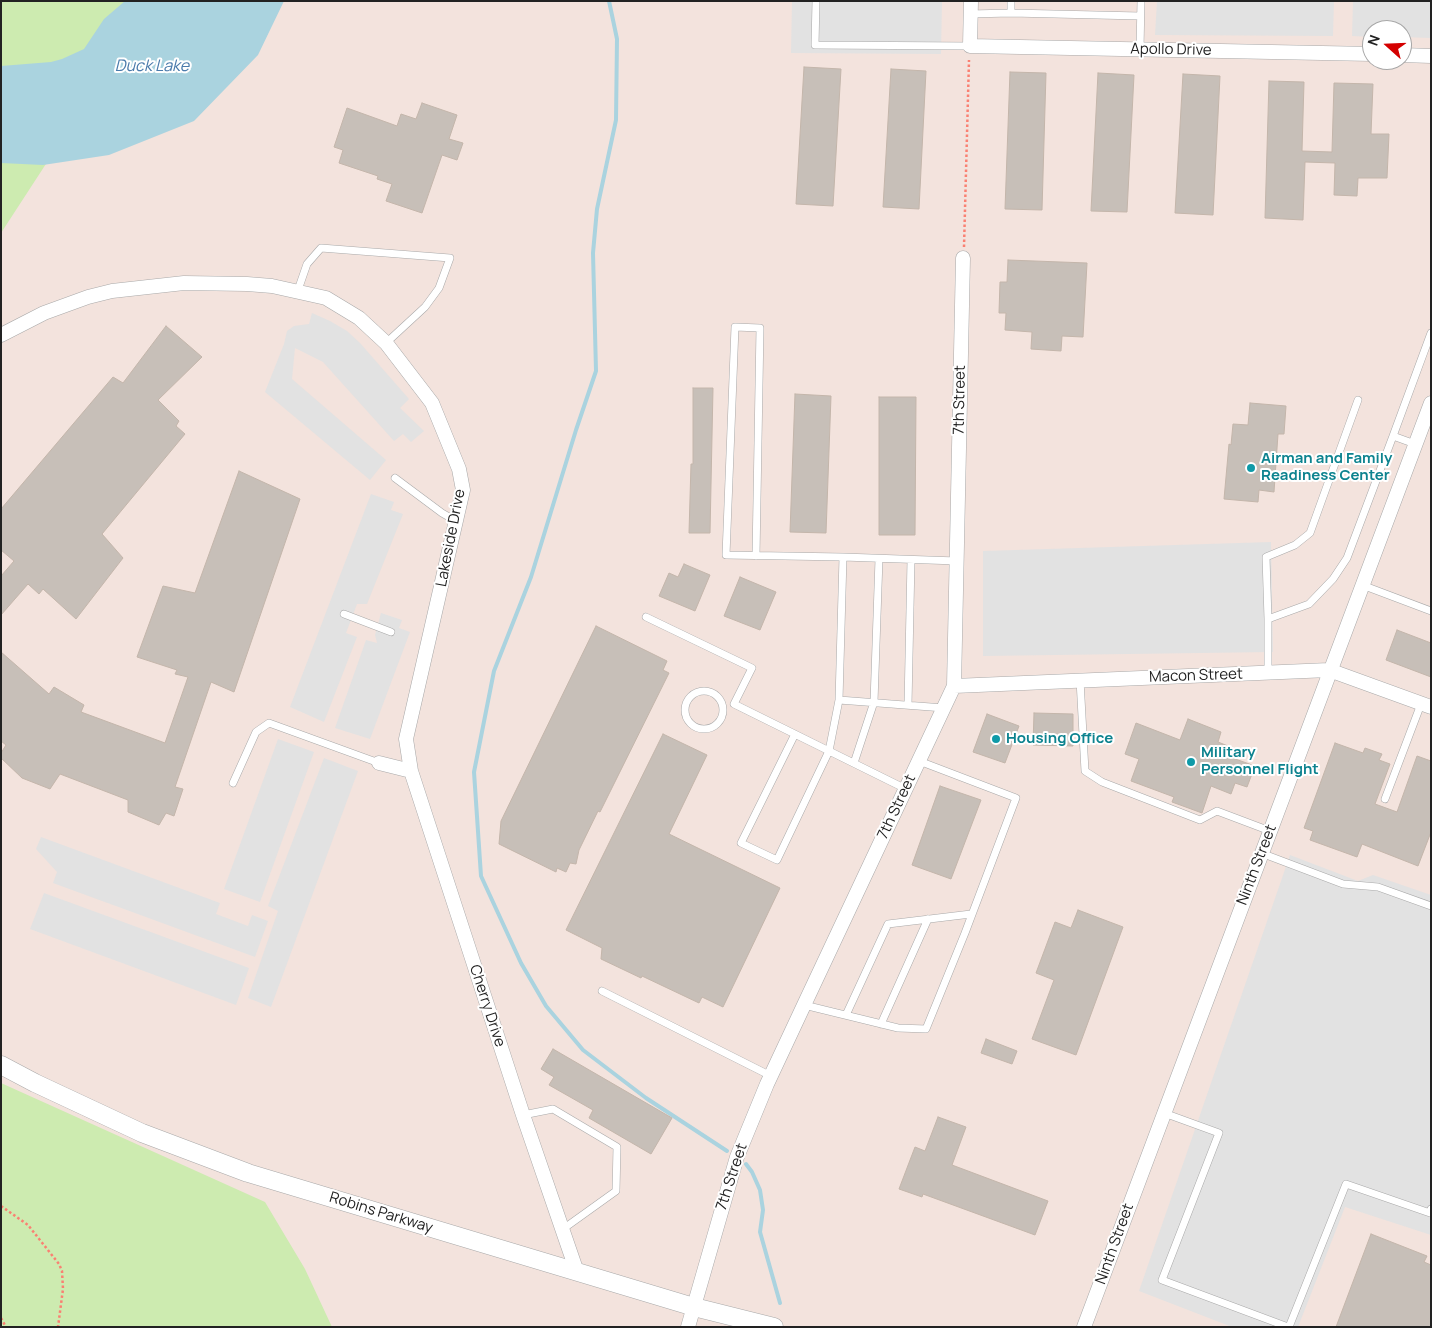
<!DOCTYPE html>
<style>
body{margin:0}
#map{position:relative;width:1432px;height:1328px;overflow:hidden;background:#f2efe9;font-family:Manrope,sans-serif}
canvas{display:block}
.frame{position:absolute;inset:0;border:2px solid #222;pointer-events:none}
.north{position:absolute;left:1362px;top:20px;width:50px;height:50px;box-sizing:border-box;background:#fff;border:1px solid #a7a7a7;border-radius:50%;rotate:290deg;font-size:14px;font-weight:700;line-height:20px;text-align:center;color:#222}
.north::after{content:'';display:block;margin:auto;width:18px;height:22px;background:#d40000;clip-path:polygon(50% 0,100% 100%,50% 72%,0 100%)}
</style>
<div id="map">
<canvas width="1432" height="1328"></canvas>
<div class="frame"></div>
<div class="north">N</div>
</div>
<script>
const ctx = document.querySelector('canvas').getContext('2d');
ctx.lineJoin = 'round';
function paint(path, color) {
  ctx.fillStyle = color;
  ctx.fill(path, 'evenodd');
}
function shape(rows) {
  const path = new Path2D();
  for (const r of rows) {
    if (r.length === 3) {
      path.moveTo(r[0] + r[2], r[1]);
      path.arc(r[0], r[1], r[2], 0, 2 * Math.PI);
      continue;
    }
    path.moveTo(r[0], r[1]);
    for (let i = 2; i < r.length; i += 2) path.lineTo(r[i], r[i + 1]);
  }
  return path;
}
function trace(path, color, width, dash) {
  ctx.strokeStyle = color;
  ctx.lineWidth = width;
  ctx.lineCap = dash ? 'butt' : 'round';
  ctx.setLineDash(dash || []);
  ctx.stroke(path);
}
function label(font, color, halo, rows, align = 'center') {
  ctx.font = font + ' Manrope,sans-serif';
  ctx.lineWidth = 4;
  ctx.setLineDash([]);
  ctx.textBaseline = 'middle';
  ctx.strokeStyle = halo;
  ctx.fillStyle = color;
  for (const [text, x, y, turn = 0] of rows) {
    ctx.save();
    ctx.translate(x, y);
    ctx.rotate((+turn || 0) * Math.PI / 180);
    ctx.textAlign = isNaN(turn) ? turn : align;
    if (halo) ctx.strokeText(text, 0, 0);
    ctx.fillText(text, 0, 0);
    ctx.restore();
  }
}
paint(shape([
 [1,1,1431,1,1431,1327,1,1327],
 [1372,30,1402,30,1402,60,1372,60]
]), '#f3e3dd');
paint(shape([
 [1,1,152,1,1,233],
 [1,1083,265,1202,305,1269,332,1327,1,1327]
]), '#cdebb0');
paint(shape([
 [792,1,942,1,941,54,791,53],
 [1157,1,1334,1,1333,36,1155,35],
 [1353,1,1431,1,1431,38,1402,37,1402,30,1372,30,1372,37,1352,36],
 [312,313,330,321,347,331,360,343,409,399,400,408,424,431,411,442,403,434,394,441,323,362,295,348,292,379,386,460,370,480,265,392,284,344,287,331,294,326,309,324],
 [371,494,394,502,391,510,403,514,367,604,357,604,346,633,357,637,324,722,290,707],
 [1271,542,1273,652,983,656,983,551],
 [381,613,402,620,399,628,410,632,370,739,335,728,366,640,377,643,375,635],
 [278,739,314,752,260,902,224,889],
 [324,758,358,771,271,1007,248,998,278,911,268,906],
 [41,837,220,903,216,914,248,926,252,915,268,921,255,957,53,883,57,872,36,849],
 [1290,855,1358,881,1373,875,1431,895,1431,1235,1345,1207,1298,1327,1232,1327,1139,1291],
 [44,893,249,968,236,1005,30,929]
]), '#e2e2e2');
paint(shape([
 [125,1,284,1,258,55,194,121,109,155,43,165,1,163,1,66,51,62,62,59,84,49,104,19]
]), '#aad3df');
trace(shape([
 [609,1,617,39,616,120,597,209,593,253,596,371,576,430,531,577,494,671,474,772,481,876,521,963,546,1006,583,1050,646,1098,727,1151],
 [746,1164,752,1172,760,1190,763,1210,760,1232,780,1303]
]), '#aad3df', 4);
const building = shape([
 [804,67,841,69,833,206,796,204,804,67],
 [891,69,926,71,919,209,883,207,891,69],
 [1010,72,1046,73,1042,210,1005,209,1010,72],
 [1098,73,1134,75,1127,212,1091,211,1098,73],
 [1183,74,1220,76,1213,215,1175,213,1183,74],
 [1269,81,1304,82,1302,151,1332,152,1334,83,1373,84,1371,134,1389,134,1387,178,1358,178,1357,196,1334,195,1335,163,1305,162,1303,220,1265,218,1269,81],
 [422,103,457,115,449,139,463,143,457,160,442,155,422,213,386,201,392,184,377,179,378,176,339,163,343,150,334,147,347,108,397,126,401,114,416,119,422,103],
 [1008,260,1087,263,1083,337,1062,336,1061,351,1031,349,1032,332,1005,330,1006,313,999,313,1000,282,1007,282,1008,260],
 [166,326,202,357,158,400,179,421,176,426,185,434,102,534,123,558,76,619,43,589,39,594,28,584,1,615,1,576,14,561,1,550,1,509,113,377,123,383,166,326],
 [693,388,713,388,710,533,689,533,691,464,693,464,693,388],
 [795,394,831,396,826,533,790,532,795,394],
 [879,397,916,397,915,535,879,535,879,397],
 [1250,403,1286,406,1284,434,1278,434,1274,492,1259,490,1258,502,1224,499,1229,444,1231,445,1233,424,1248,425,1250,403],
 [239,471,300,499,234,692,211,682,175,787,183,789,174,816,166,813,159,825,128,812,128,800,60,774,50,789,22,778,1,758,1,753,6,745,1,741,1,652,49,694,54,687,84,705,81,712,165,743,188,677,175,674,177,670,137,657,163,586,195,593,239,471],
 [684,564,710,575,695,611,659,596,669,573,678,577,684,564],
 [740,577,776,592,760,630,724,616,740,577],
 [596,626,667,661,663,670,669,673,600,812,598,811,579,850,576,864,570,863,566,872,557,868,556,872,499,844,501,821,596,626],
 [1397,630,1431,643,1431,677,1386,660,1397,630],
 [1034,713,1073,714,1073,746,1033,745,1034,713],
 [987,714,1019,726,1005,763,973,752,987,714],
 [1188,719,1221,732,1218,742,1228,746,1224,755,1255,766,1247,787,1235,783,1231,794,1211,786,1202,813,1172,802,1174,797,1131,781,1139,759,1125,754,1136,723,1180,740,1188,719],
 [663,734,707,755,669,834,780,888,723,1007,702,997,699,1003,642,976,641,978,601,959,602,948,566,930,663,734],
 [1335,743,1363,753,1365,748,1382,754,1379,760,1390,764,1375,804,1397,812,1417,756,1431,761,1431,832,1418,866,1362,844,1357,857,1310,840,1313,831,1304,828,1335,743],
 [940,786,981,800,951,879,912,865,940,786],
 [1078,910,1123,927,1076,1055,1032,1039,1054,980,1036,973,1055,922,1071,928,1078,910],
 [986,1039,1017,1051,1012,1064,981,1053,986,1039],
 [553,1049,672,1118,651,1154,589,1118,593,1110,549,1085,554,1077,541,1069,553,1049],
 [938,1117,966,1127,952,1165,1048,1201,1035,1235,923,1194,922,1197,899,1189,915,1147,925,1151,938,1117],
 [1371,1234,1427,1256,1424,1262,1431,1265,1431,1327,1336,1327,1371,1234]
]);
paint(building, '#c7bfb8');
trace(building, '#c4b6ab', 1);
const service = shape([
 [816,1,815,45,970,46],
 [1011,13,1140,16],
 [970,14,1011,13,1011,1],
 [1140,49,1141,1],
 [298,290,307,264,321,248,450,258,439,288,425,307,386,343],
 [1415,444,1393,436,1431,333],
 [395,478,442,513,456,521],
 [756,556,760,328,735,327,726,555,843,557],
 [1362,585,1431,611],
 [344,614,391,632],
 [646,617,752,668,734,704,906,789],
 [1268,619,1266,557,1295,545,1310,533,1358,400],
 [1268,673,1268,619,1309,604,1333,579,1347,558,1393,436],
 [1080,680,1085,771,1102,782,1200,820,1217,811,1270,831],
 [704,710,19],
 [839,700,944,708],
 [908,705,911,560],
 [795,734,741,843,777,860,829,751,839,700,843,557,957,561],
 [854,763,874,702,879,559],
 [233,783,256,732,269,723,379,763],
 [1385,799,1421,704],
 [1261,853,1343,884,1378,887,1431,906],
 [602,991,771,1076],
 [804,1005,898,1028,926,1029,965,933,1016,798,919,761],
 [846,1015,888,924,971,914],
 [881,1024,928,919],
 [1164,1113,1219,1133,1162,1280,1288,1327],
 [523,1115,553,1109,617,1147,616,1191,563,1229],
 [1289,1327,1346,1184,1430,1213,1431,1209]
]);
const minor = shape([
 [971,1,970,46,1372,54],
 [1402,55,1431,56],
 [1,335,44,313,88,297,112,291,184,283,247,284,272,286,326,298,359,318,386,343,432,403,459,469,463,490,406,739,411,771],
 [954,686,1329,670,1431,707],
 [379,763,411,771,523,1115,577,1272],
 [688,1327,737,1157,767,1084,804,1005,954,686,963,258],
 [1084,1327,1431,403]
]);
const tertiary = shape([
 [1,1065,35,1083,142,1133,248,1173,694,1307,774,1327]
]);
trace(service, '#a9a9a9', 8);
trace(minor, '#a9a9a9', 15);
trace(tertiary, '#a9a9a9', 19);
trace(shape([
 [964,247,969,60],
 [1,1206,28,1225,59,1264,62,1271,63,1289,58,1327],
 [1,1318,6,1327]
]), '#fa8072', 2.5, [2.5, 2.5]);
trace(service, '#fff', 7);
trace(minor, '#fff', 14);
trace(tertiary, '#fff', 18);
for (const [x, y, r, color] of [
 [1251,468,5,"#0f9aa8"],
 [996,739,5,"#0f9aa8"],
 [1191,762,5,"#0f9aa8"]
]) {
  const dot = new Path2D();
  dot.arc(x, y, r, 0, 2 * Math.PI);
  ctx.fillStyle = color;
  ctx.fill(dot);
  trace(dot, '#fff', 2);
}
label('15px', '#222', '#fff', [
 ["Apollo Drive",1171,50,1],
 ["7th Street",960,400,-89],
 ["Lakeside Drive",451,538,-79],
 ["Macon Street",1196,676,-2],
 ["7th Street",897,807,-65],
 ["Ninth Street",1257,865,-69],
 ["Cherry Drive",487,1006,72],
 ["7th Street",732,1177,-72],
 ["Robins Parkway",381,1213,17],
 ["Ninth Street",1115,1244,-70]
]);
label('bold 15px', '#0d838f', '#fff', [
 ["Airman and Family",1261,459],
 ["Readiness Center",1261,476],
 ["Housing Office",1006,739],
 ["Military",1201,753],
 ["Personnel Flight",1201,770]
], 'left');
label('italic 16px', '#4a7aab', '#fff', [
 ["Duck Lake",152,67]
]);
</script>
